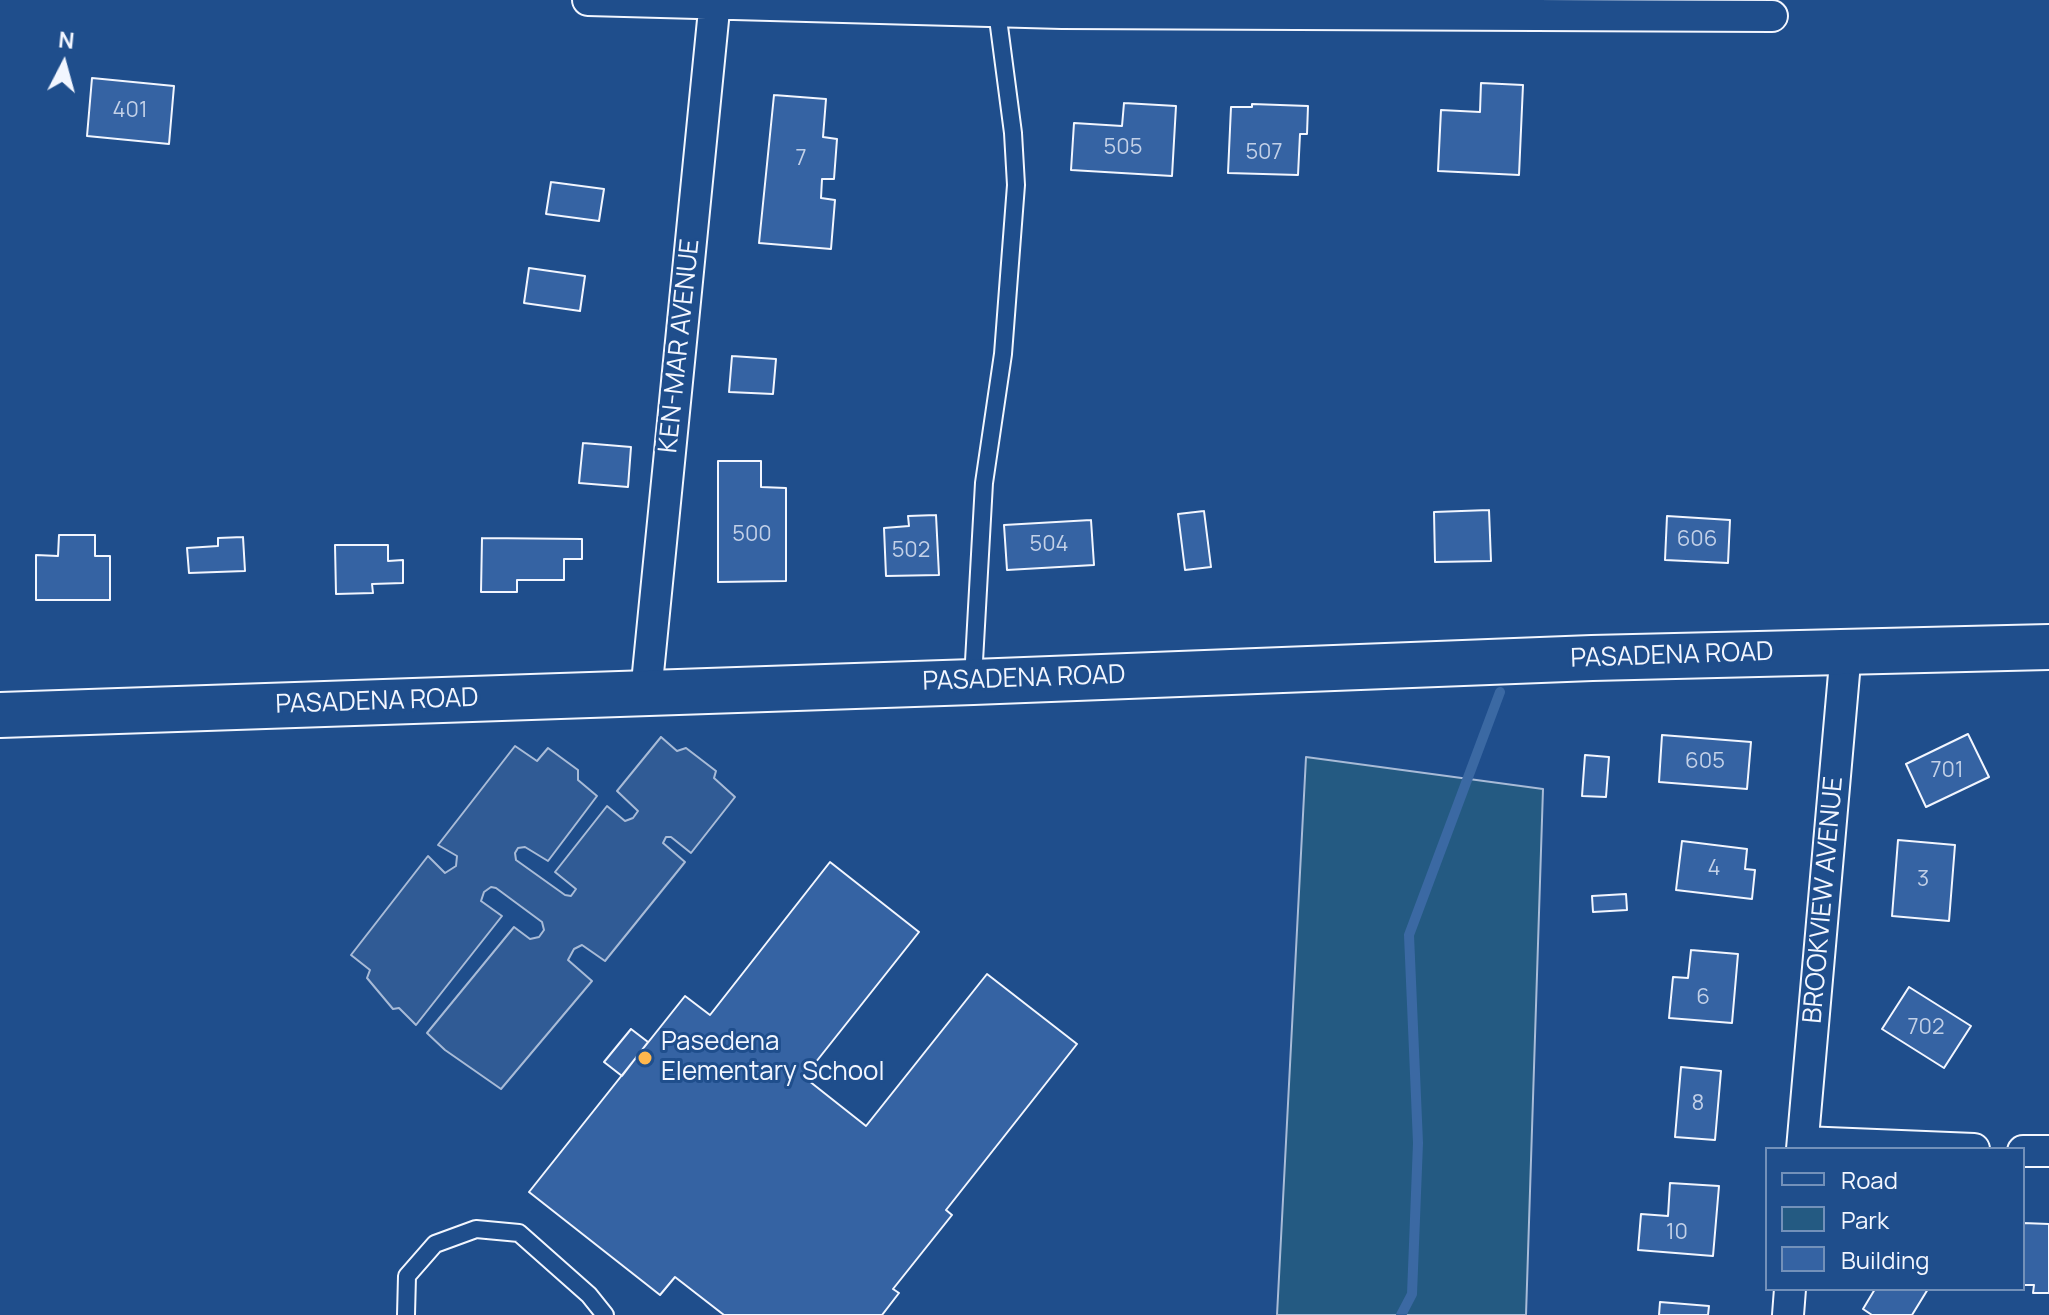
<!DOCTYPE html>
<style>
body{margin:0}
#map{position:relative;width:2049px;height:1315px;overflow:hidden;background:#1f4e8c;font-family:Manrope,sans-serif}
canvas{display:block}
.legend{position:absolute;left:1765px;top:1147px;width:260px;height:144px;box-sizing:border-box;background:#1f4e8c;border:2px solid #7391ba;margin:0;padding:10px 14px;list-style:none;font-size:24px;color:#f2f6ff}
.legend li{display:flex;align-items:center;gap:16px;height:40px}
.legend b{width:40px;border:2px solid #7391ba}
.north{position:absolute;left:24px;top:24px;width:80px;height:80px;-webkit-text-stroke:6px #1f4e8c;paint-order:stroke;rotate:6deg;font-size:22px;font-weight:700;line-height:32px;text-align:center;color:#f2f6ff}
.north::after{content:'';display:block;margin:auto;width:28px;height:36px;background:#f2f6ff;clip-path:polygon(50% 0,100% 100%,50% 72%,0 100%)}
</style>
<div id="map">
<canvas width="2049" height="1315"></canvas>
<ul class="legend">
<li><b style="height:10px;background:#1f4e8c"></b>Road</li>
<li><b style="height:22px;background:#245a82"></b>Park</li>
<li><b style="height:22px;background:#3563a3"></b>Building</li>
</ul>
<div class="north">N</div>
</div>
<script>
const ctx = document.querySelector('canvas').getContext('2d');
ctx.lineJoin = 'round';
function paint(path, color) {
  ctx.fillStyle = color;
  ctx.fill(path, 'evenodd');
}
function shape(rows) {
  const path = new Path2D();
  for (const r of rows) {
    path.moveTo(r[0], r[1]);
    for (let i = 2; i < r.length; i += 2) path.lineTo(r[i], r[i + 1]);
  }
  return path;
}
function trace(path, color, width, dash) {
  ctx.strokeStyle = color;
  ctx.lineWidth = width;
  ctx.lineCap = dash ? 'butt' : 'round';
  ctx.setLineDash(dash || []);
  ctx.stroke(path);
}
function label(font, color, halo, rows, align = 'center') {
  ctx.font = font + ' Manrope,sans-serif';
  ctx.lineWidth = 6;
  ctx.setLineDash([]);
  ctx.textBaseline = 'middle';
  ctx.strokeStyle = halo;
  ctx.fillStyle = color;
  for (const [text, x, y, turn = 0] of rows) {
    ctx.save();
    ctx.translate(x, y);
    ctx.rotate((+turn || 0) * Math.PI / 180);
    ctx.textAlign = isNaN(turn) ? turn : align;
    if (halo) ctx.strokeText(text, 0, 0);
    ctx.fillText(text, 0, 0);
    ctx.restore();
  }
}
const green = shape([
 [1306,757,1543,789,1526,1315,1277,1315,1306,757]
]);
paint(green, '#245a82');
trace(green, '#a8bbd7', 2);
const parking = shape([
 [661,737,677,751,686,748,716,771,714,778,735,797,691,853,671,837,666,837,663,843,685,862,605,961,582,945,574,949,568,960,592,981,501,1089,445,1050,427,1033,514,927,530,939,539,937,544,930,542,922,496,888,491,887,484,892,481,901,502,916,416,1025,399,1008,393,1009,367,978,370,970,351,955,428,856,445,873,456,866,457,856,438,845,515,746,537,761,548,748,578,770,578,780,597,796,548,861,525,847,518,848,515,853,516,860,565,895,571,896,576,889,555,872,607,806,625,821,633,818,638,811,617,791,661,737]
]);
paint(parking, '#305b95');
trace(parking, '#a8bbd7', 2);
trace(shape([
 [1401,1315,1412,1294,1418,1143,1409,935,1500,692]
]), '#3b69a3', 10);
const building = shape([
 [92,78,174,86,169,144,87,136,92,78],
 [1481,83,1523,85,1519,175,1438,171,1441,110,1480,112,1481,83],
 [774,95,826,99,823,137,837,139,834,179,822,179,821,198,835,200,831,249,759,243,774,95],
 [1124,103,1176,106,1172,176,1071,170,1074,123,1122,126,1124,103],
 [1252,104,1308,106,1307,134,1300,134,1298,175,1228,173,1231,107,1252,107,1252,104],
 [551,182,604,189,599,221,546,214,551,182],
 [529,268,585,276,580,311,524,303,529,268],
 [732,356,776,359,773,394,729,392,732,356],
 [583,443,631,447,628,487,579,483,583,443],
 [718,461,761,461,761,487,786,488,786,581,718,582,718,461],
 [1489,510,1491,561,1435,562,1434,512,1489,510],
 [1204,511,1211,567,1185,570,1178,514,1204,511],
 [936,515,939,575,886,576,884,528,909,526,908,516,936,515],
 [1667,516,1730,520,1728,563,1665,560,1667,516],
 [1091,520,1094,565,1007,570,1004,525,1091,520],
 [59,535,95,535,95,556,110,556,110,600,36,600,36,555,58,556,59,535],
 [243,537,245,571,189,573,187,548,218,546,218,538,243,537],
 [482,538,582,539,582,559,564,559,564,580,517,580,517,592,481,592,482,538],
 [335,545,388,545,388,561,403,560,403,583,372,584,373,593,336,594,335,545],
 [1968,734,1989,777,1926,807,1906,764,1968,734],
 [1662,735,1751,742,1747,789,1659,782,1662,735],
 [1585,755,1609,757,1606,797,1582,796,1585,755],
 [1898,840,1955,845,1949,921,1892,916,1898,840],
 [1682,841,1747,849,1745,869,1755,870,1752,899,1676,890,1682,841],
 [830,862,919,932,804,1077,866,1126,987,974,1077,1044,946,1210,952,1215,893,1289,899,1293,882,1315,724,1315,675,1277,660,1295,529,1192,685,996,710,1015,830,862],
 [1626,894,1627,910,1593,912,1592,896,1626,894],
 [1691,950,1738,954,1732,1023,1669,1018,1673,977,1688,978,1691,950],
 [1909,987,1971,1026,1944,1068,1882,1029,1909,987],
 [631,1029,648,1042,622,1076,604,1062,631,1029],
 [1681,1067,1721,1071,1715,1140,1675,1137,1681,1067],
 [1670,1183,1719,1186,1713,1256,1638,1250,1641,1214,1668,1216,1670,1183],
 [2023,1223,2049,1224,2049,1293,2033,1293,2034,1285,2023,1285,2023,1223],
 [1875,1289,1928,1289,1912,1315,1872,1315,1863,1309,1875,1289],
 [1660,1302,1709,1306,1708,1315,1659,1315,1660,1302]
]);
paint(building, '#3563a3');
trace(building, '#f2f6ff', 2);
const lane = shape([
 [973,679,984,483,1003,354,1016,185,1013,133,997,11],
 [406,1315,407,1276,435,1244,476,1229,519,1233,589,1295,605,1315]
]);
const street = shape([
 [588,0,1062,13,1772,16],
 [646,693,715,0],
 [1803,1142,1974,1149],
 [1802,1149,1846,651],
 [2023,1151,2049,1151],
 [1788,1315,1790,1289]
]);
const secondary = shape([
 [0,715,973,682,1592,658,2049,647]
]);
trace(lane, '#f2f6ff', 20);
trace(street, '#f2f6ff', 34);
trace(secondary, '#f2f6ff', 48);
trace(lane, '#1f4e8c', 16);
trace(street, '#1f4e8c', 30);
trace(secondary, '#1f4e8c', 44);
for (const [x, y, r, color] of [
 [645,1058,8,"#ffb74d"]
]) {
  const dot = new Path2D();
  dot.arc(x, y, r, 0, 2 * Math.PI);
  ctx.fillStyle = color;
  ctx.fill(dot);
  trace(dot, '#1f4e8c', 3);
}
label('22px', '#c3d1e8', null, [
 ["401",130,111],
 ["505",1123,148],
 ["507",1264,153],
 ["7",801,159],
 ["500",752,535],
 ["606",1697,540],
 ["504",1049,545],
 ["502",911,551],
 ["605",1705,762],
 ["701",1947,771],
 ["4",1714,869],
 ["3",1923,880],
 ["6",1703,998],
 ["702",1926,1028],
 ["8",1698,1104],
 ["10",1677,1233]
]);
label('26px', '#f2f6ff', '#1f4e8c', [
 ["KEN-MAR AVENUE",680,346,-84],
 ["PASADENA ROAD",1672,656,-2],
 ["PASADENA ROAD",1024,679,-2],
 ["PASADENA ROAD",377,702,-2],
 ["BROOKVIEW AVENUE",1824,900,-85]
]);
label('26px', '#f2f6ff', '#1f4e8c', [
 ["Pasedena",661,1043],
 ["Elementary School",661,1073]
], 'left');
</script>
